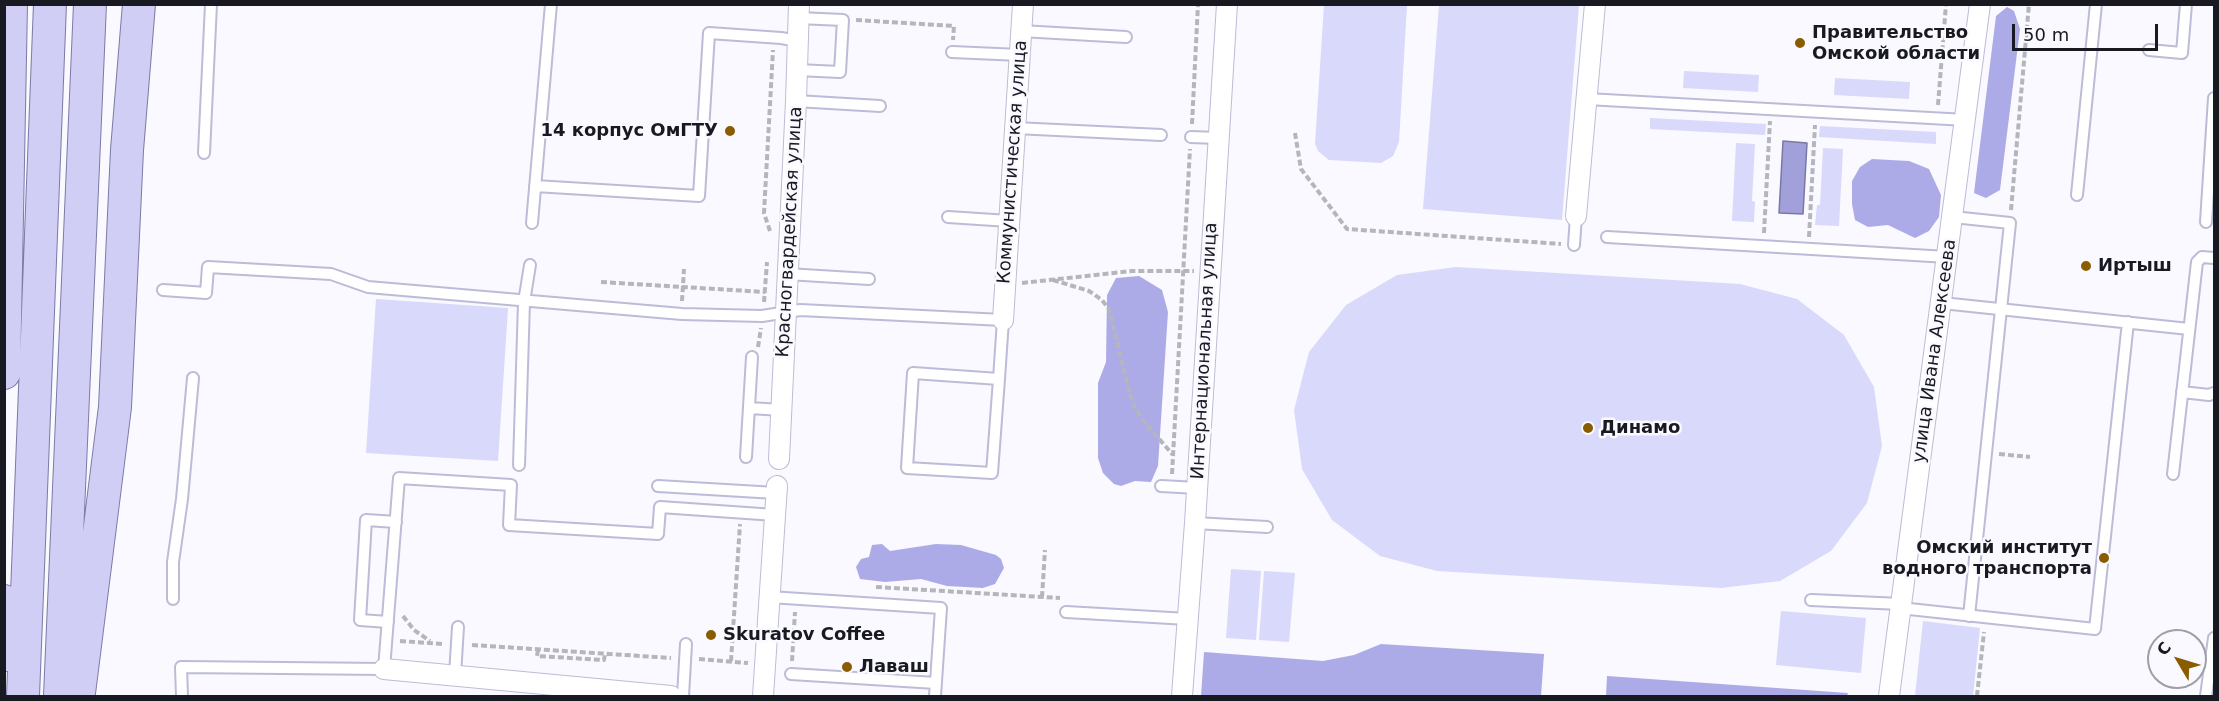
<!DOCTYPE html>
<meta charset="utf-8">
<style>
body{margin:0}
#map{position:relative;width:2219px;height:701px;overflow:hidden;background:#f9f9ff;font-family:"DejaVu Sans",sans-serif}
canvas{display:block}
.frame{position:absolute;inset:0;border:6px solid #191922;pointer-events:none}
.north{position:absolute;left:2147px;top:629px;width:60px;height:60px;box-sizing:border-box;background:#f9f9ff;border:2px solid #9f9fa7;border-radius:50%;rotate:308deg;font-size:16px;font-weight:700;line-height:24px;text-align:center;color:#191922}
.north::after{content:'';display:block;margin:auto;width:21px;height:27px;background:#895c00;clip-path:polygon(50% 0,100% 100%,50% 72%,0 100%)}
.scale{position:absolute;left:2012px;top:24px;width:146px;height:27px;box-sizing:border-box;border:3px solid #191922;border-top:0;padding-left:8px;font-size:18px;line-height:21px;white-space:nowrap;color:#191922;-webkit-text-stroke:4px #f9f9ff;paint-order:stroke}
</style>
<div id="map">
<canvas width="2219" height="701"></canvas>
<div class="frame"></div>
<div class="north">С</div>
<div class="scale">50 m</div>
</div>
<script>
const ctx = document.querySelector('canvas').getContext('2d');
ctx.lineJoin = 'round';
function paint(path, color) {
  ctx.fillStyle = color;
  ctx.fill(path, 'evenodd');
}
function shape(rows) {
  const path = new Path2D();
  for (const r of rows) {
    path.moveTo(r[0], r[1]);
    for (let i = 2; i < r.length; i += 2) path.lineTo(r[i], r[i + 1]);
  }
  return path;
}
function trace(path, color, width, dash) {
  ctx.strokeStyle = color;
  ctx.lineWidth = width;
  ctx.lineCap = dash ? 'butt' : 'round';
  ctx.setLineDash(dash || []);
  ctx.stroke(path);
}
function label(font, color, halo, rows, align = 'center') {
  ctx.font = font + ' "DejaVu Sans",sans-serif';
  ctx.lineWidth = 5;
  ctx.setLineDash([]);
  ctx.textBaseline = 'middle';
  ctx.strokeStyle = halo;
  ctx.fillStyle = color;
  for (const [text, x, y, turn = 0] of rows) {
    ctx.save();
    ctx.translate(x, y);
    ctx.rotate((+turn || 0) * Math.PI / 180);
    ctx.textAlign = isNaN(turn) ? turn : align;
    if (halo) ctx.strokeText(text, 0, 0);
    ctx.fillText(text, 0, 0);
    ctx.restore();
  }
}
paint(shape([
 [1324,5,1407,6,1399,142,1393,156,1381,163,1329,160,1318,151,1315,144],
 [1439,5,1579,5,1562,220,1423,209],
 [1684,71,1759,75,1758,92,1683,88],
 [1835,78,1910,82,1909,99,1834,95],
 [1650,118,1766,124,1765,135,1650,129],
 [1820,126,1936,132,1936,144,1819,137],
 [1736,143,1755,144,1752,201,1755,202,1754,222,1732,221],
 [1823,148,1843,149,1839,226,1815,225,1817,205,1820,205],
 [1456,267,1740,284,1797,299,1844,335,1874,387,1882,446,1867,503,1831,551,1780,581,1721,588,1437,571,1380,556,1332,520,1302,469,1294,410,1309,352,1346,305,1397,275],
 [376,299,508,308,498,461,366,453],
 [1231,569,1261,571,1256,640,1226,638],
 [1264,571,1295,573,1289,642,1259,640],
 [1781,611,1866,618,1861,673,1776,665],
 [1923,621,1980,628,1973,696,1915,696]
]), '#d9d9fb');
paint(shape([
 [2007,7,2014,11,2020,29,2000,190,1986,198,1974,193,1996,16],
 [1872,159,1909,161,1929,169,1941,195,1939,217,1929,231,1915,238,1888,225,1868,227,1855,220,1852,204,1852,181,1860,167],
 [1139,276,1162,290,1168,312,1158,466,1151,482,1135,481,1121,486,1114,484,1103,473,1098,458,1098,383,1106,362,1107,295,1116,278],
 [882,544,890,551,936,544,961,545,996,555,1001,559,1004,568,995,584,983,588,947,586,921,579,885,582,860,579,856,567,861,559,869,557,872,545],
 [1381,644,1544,654,1541,696,1201,696,1204,652,1323,661,1354,655],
 [1607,676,1848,693,1847,696,1606,696]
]), '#adabe7');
const water = shape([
 [1783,141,1807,143,1803,214,1779,213,1783,141]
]);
paint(water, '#a2a0db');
trace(water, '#7978a4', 1.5);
const lane = shape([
 [1021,31,1126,37],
 [2149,50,2182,53,2186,4],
 [952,52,1020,55],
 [797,70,840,72,843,20,798,18],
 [1587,99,1966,120],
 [796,101,880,106],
 [1015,128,1161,135],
 [1191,137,1218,138],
 [204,153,211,4],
 [535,186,699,196,709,33,781,38,798,41],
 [2077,195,2096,4],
 [948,217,1009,221],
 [1953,217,2010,223,1969,616],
 [2206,222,2214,98],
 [532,223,551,4],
 [1607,237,1948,257],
 [1574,245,1576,216],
 [787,274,869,279],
 [163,290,206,293,208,267,331,274,368,287,682,314,762,316,800,310,1003,320,999,379,992,473,907,468,913,373,999,379],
 [1942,303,2189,329],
 [2182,392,2209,395,2214,393],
 [749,408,782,410],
 [746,457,752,357],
 [519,465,524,302,530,265],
 [2173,474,2197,262,2202,257,2214,258],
 [658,486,776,493],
 [1161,486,1197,488],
 [1195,523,1267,527],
 [769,597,941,608,935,696],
 [173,599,173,562,182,499,193,378],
 [1811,600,1901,604],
 [1900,608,2095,629,2128,322],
 [1066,612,1188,619],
 [388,622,360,620,366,520,396,522],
 [791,674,936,683],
 [455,675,458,627],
 [182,696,181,667,384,669,399,478,511,485,509,525,658,534,660,507,775,515],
 [683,696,686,644],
 [2206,696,2214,638]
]);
const street = shape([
 [1576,216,1595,4],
 [1003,320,1023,4],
 [779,459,796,101,799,4],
 [384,669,671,696],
 [763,696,777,486],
 [1182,696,1195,523,1227,4],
 [1889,696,1980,4]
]);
const primary = shape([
 [4,373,11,4],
 [4,601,5,650,8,655],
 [23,696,50,4],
 [60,696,90,4],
 [77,696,79,693,115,407,127,150,139,4]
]);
trace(lane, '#bcbcd6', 14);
trace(street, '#bcbcd6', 22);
trace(primary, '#7c7aa7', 34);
trace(shape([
 [856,20,954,26,953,40],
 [1938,105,1946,4],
 [1192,124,1198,4],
 [1295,133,1301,169,1347,229,1561,244],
 [2011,210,2029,4],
 [770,231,764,213,773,50],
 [1764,233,1770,121],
 [1809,237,1815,125],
 [1053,280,1089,291,1102,300,1109,309,1132,402,1142,419,1173,455],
 [601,282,765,292],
 [1022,283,1132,271,1194,271],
 [682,301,684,269],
 [764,302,767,262],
 [758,347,761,328],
 [1999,454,2030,457],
 [1172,474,1190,149],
 [876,587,1060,598],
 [1042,597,1045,550],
 [403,616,414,630,430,641],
 [400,641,443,644],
 [472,645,671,658],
 [538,650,537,656,604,660,605,654],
 [699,659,748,663],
 [731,661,740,524],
 [792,661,795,612],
 [1977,696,1984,632]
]), '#b5b5bc', 4, [6, 3]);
trace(lane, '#fff', 10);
trace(street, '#fff', 20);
trace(primary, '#d0cef5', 32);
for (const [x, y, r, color] of [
 [1800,43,6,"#895c00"],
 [730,131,6,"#895c00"],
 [2086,266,6,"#895c00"],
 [1588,428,6,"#895c00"],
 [2104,558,6,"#895c00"],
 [711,635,6,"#895c00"],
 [847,667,6,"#895c00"]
]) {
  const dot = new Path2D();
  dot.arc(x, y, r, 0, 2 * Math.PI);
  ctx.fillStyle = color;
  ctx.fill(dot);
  trace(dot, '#f9f9ff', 2);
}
label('bold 18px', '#191922', '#f9f9ff', [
 ["Правительство",1812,33],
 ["Омской области",1812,54],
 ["14 корпус ОмГТУ",718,131,"right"],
 ["Иртыш",2098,266],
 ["Динамо",1600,428],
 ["Омский институт",2092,548,"right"],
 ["водного транспорта",2092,569,"right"],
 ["Skuratov Coffee",723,635],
 ["Лаваш",859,667]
], 'left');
label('18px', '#191922', '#f9f9ff', [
 ["Коммунистическая улица",1013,162,-86],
 ["Красногвардейская улица",790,232,-87],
 ["Интернациональная улица",1205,351,-87],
 ["улица Ивана Алексеева",1935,351,-82]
]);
</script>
